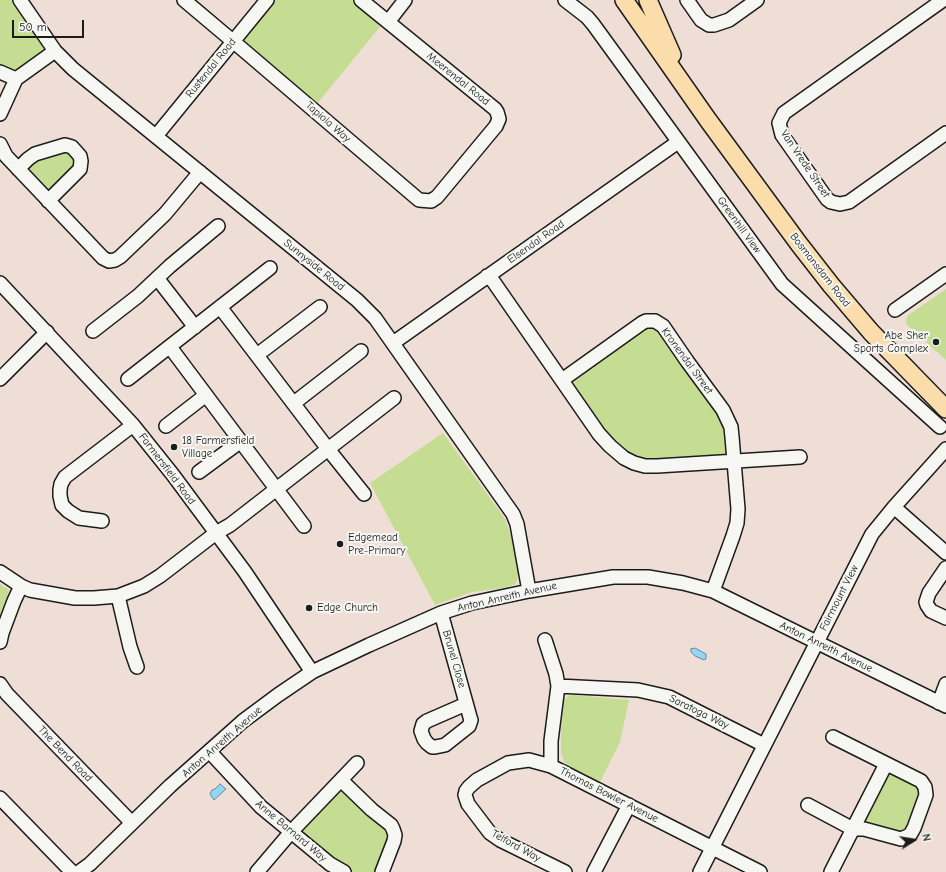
<!DOCTYPE html>
<style>
body{margin:0}
#map{position:relative;width:946px;height:872px;overflow:hidden;background:#eeded6;font-family:"Comic Neue",sans-serif}
canvas{display:block}
.north{position:absolute;left:894px;top:820px;width:40px;height:40px;-webkit-text-stroke:3px #f6f6f2;paint-order:stroke;rotate:78deg;font-size:11px;font-weight:700;line-height:16px;text-align:center;color:#1c1c1c}
.north::after{content:'';display:block;margin:auto;width:14px;height:18px;background:#1c1c1c;clip-path:polygon(50% 0,100% 100%,50% 72%,0 100%)}
.scale{position:absolute;left:12px;top:20px;width:72px;height:18px;box-sizing:border-box;border:2px solid #1c1c1c;border-top:0;padding-left:5px;font-size:12px;line-height:14px;white-space:nowrap;color:#1c1c1c;-webkit-text-stroke:3px #f6f6f2;paint-order:stroke}
</style>
<div id="map">
<canvas width="946" height="872"></canvas>
<div class="north">N</div>
<div class="scale">50 m</div>
</div>
<script>
const ctx = document.querySelector('canvas').getContext('2d');
ctx.lineJoin = 'round';
function paint(path, color) {
  ctx.fillStyle = color;
  ctx.fill(path, 'evenodd');
}
function shape(rows) {
  const path = new Path2D();
  for (const r of rows) {
    path.moveTo(r[0], r[1]);
    for (let i = 2; i < r.length; i += 2) path.lineTo(r[i], r[i + 1]);
  }
  return path;
}
function trace(path, color, width, dash) {
  ctx.strokeStyle = color;
  ctx.lineWidth = width;
  ctx.lineCap = dash ? 'butt' : 'round';
  ctx.setLineDash(dash || []);
  ctx.stroke(path);
}
function label(font, color, halo, rows, align = 'center') {
  ctx.font = font + ' "Comic Neue",sans-serif';
  ctx.lineWidth = 4;
  ctx.setLineDash([]);
  ctx.textBaseline = 'middle';
  ctx.strokeStyle = halo;
  ctx.fillStyle = color;
  for (const [text, x, y, turn = 0] of rows) {
    ctx.save();
    ctx.translate(x, y);
    ctx.rotate((+turn || 0) * Math.PI / 180);
    ctx.textAlign = isNaN(turn) ? turn : align;
    if (halo) ctx.strokeText(text, 0, 0);
    ctx.fillText(text, 0, 0);
    ctx.restore();
  }
}
paint(shape([
 [0,0,14,0,45,47,43,53,15,72,0,68],
 [273,0,355,0,383,23,316,105,244,42,243,39],
 [62,151,68,151,75,159,77,164,51,190,46,190,28,171,30,162],
 [946,289,946,360,906,324,907,316],
 [656,326,725,422,728,451,723,457,651,462,635,458,609,438,573,386,574,379,645,327],
 [443,433,505,519,511,536,518,573,517,581,515,584,504,588,472,592,435,605,370,483],
 [0,584,9,590,0,619],
 [572,695,629,700,620,742,599,784,574,773,565,763,561,753,561,730,564,701,567,697],
 [889,772,922,789,908,831,903,835,864,824,863,821],
 [338,790,344,790,386,827,390,836,377,872,354,872,334,861,301,832,301,830]
]), '#c5dd93');
const water = shape([
 [691,649,695,648,706,654,706,659,704,660,695,656,691,652,691,649],
 [220,784,226,789,214,800,210,794,212,790,215,789,220,784]
]);
paint(water, '#92d7f4');
trace(water, '#638c9e', 1);
const minor = shape([
 [20,0,55,51,73,69,357,300,375,318,513,514,517,524,529,591],
 [184,0,241,48,419,200,431,201,437,197,496,126,499,119,497,112,495,109,361,0],
 [565,0,587,17,593,24,782,284,940,427],
 [687,0,701,20,709,25,714,25,729,20,757,0],
 [943,0,784,113,779,123,782,135,827,199,831,202,840,204,849,202,946,133],
 [388,22,405,0],
 [0,72,16,79],
 [0,114,16,79,55,51],
 [156,136,267,0],
 [0,144,6,156,103,258,109,261,115,260,120,257,165,214,200,172],
 [18,169,28,159,35,154,65,145,72,147,80,156,81,161,80,169,48,201],
 [487,276,493,281,599,434,610,446,624,458,634,463,645,466,657,466,800,457],
 [157,278,195,327],
 [0,283,133,425,173,475,245,572,312,672],
 [220,307,328,449,364,494],
 [895,310,946,274],
 [93,331,138,296,170,266,218,226],
 [393,343,678,142],
 [170,347,304,526],
 [257,355,320,307],
 [0,379,47,332],
 [128,379,270,268],
 [562,380,642,323,646,321,655,321,663,326,687,361,723,410,731,427,732,437,738,509,737,523,733,536,713,591],
 [294,403,361,351],
 [166,426,206,395],
 [199,472,241,441],
 [894,507,946,553],
 [102,521,79,518,68,511,62,505,60,496,60,490,61,484,65,477,133,425],
 [946,568,929,593,926,602,927,605,931,611,946,618],
 [0,572,21,586,30,590,75,598,94,598,118,596,144,586,160,576,216,533,230,525,394,398],
 [118,596,130,647,137,667],
 [441,613,470,717,471,720,469,726,445,745,435,747,432,747,427,743,424,739,421,731,423,724,427,721,466,704],
 [545,640,556,674,558,686,551,741,551,766,760,872],
 [0,642,2,633,14,601,21,586],
 [0,684,7,694,132,823],
 [558,686,638,690,669,697,764,745],
 [939,703,946,684],
 [210,752,261,807,330,864,344,872],
 [551,766,529,760,508,763,477,780,469,787,466,791,465,795,468,804,490,833,500,840,565,872],
 [341,780,372,810,391,825,393,829,395,835,394,841,382,872],
 [0,798,72,872],
 [808,805,853,829,864,829,901,839,910,835,914,828,926,795,925,787,921,781,833,737],
 [79,872,90,864,170,786,243,721,278,695,312,672,369,645,441,613,472,603,529,591,613,577,648,577,683,583,713,591,946,706],
 [257,872,291,832,357,763],
 [594,872,629,805],
 [700,872,872,534,894,507,946,449],
 [831,872,886,764]
]);
const major = shape([
 [624,0,708,120,799,244,831,285,871,332,946,409],
 [648,0,672,55]
]);
trace(minor, '#1c1c1c', 16);
trace(major, '#1c1c1c', 20);
trace(minor, '#f6f6f2', 13);
trace(major, '#fbddab', 17);
for (const [x, y, r, color] of [
 [936,342,4,"#1c1c1c"],
 [174,447,4,"#1c1c1c"],
 [340,544,4,"#1c1c1c"],
 [309,608,4,"#1c1c1c"]
]) {
  const dot = new Path2D();
  dot.arc(x, y, r, 0, 2 * Math.PI);
  ctx.fillStyle = color;
  ctx.fill(dot);
  trace(dot, '#f6f6f2', 1.5);
}
label('11px', '#1c1c1c', '#f6f6f2', [
 ["Rustendal Road",211,68,-51],
 ["Meerendal Road",458,79,39],
 ["Tapiola Way",328,122,41],
 ["Van Vrede Street",805,164,56],
 ["Greenhill View",739,225,54],
 ["Elsendal Road",536,242,-35],
 ["Sunnyside Road",314,265,39],
 ["Bosmansdam Road",820,270,52],
 ["Kronendal Street",687,361,54],
 ["Farmersfield Road",167,469,53],
 ["Anton Anreith Avenue",507,597,-13],
 ["Fairmount View",839,598,-63],
 ["Anton Anreith Avenue",826,647,26],
 ["Brunel Close",454,659,74],
 ["Saratoga Way",699,712,26],
 ["Anton Anreith Avenue",222,742,-41],
 ["The Bend Road",65,754,46],
 ["Thomas Bowler Avenue",609,795,27],
 ["Anne Barnard Way",291,831,40],
 ["Telford Way",516,846,29]
]);
label('11px', '#1c1c1c', '#f6f6f2', [
 ["Abe Sher",928,336,"right"],
 ["Sports Complex",928,349,"right"],
 ["18 Farmersfield",182,441],
 ["Village",182,454],
 ["Edgemead",348,538],
 ["Pre-Primary",348,551],
 ["Edge Church",317,608]
], 'left');
</script>
